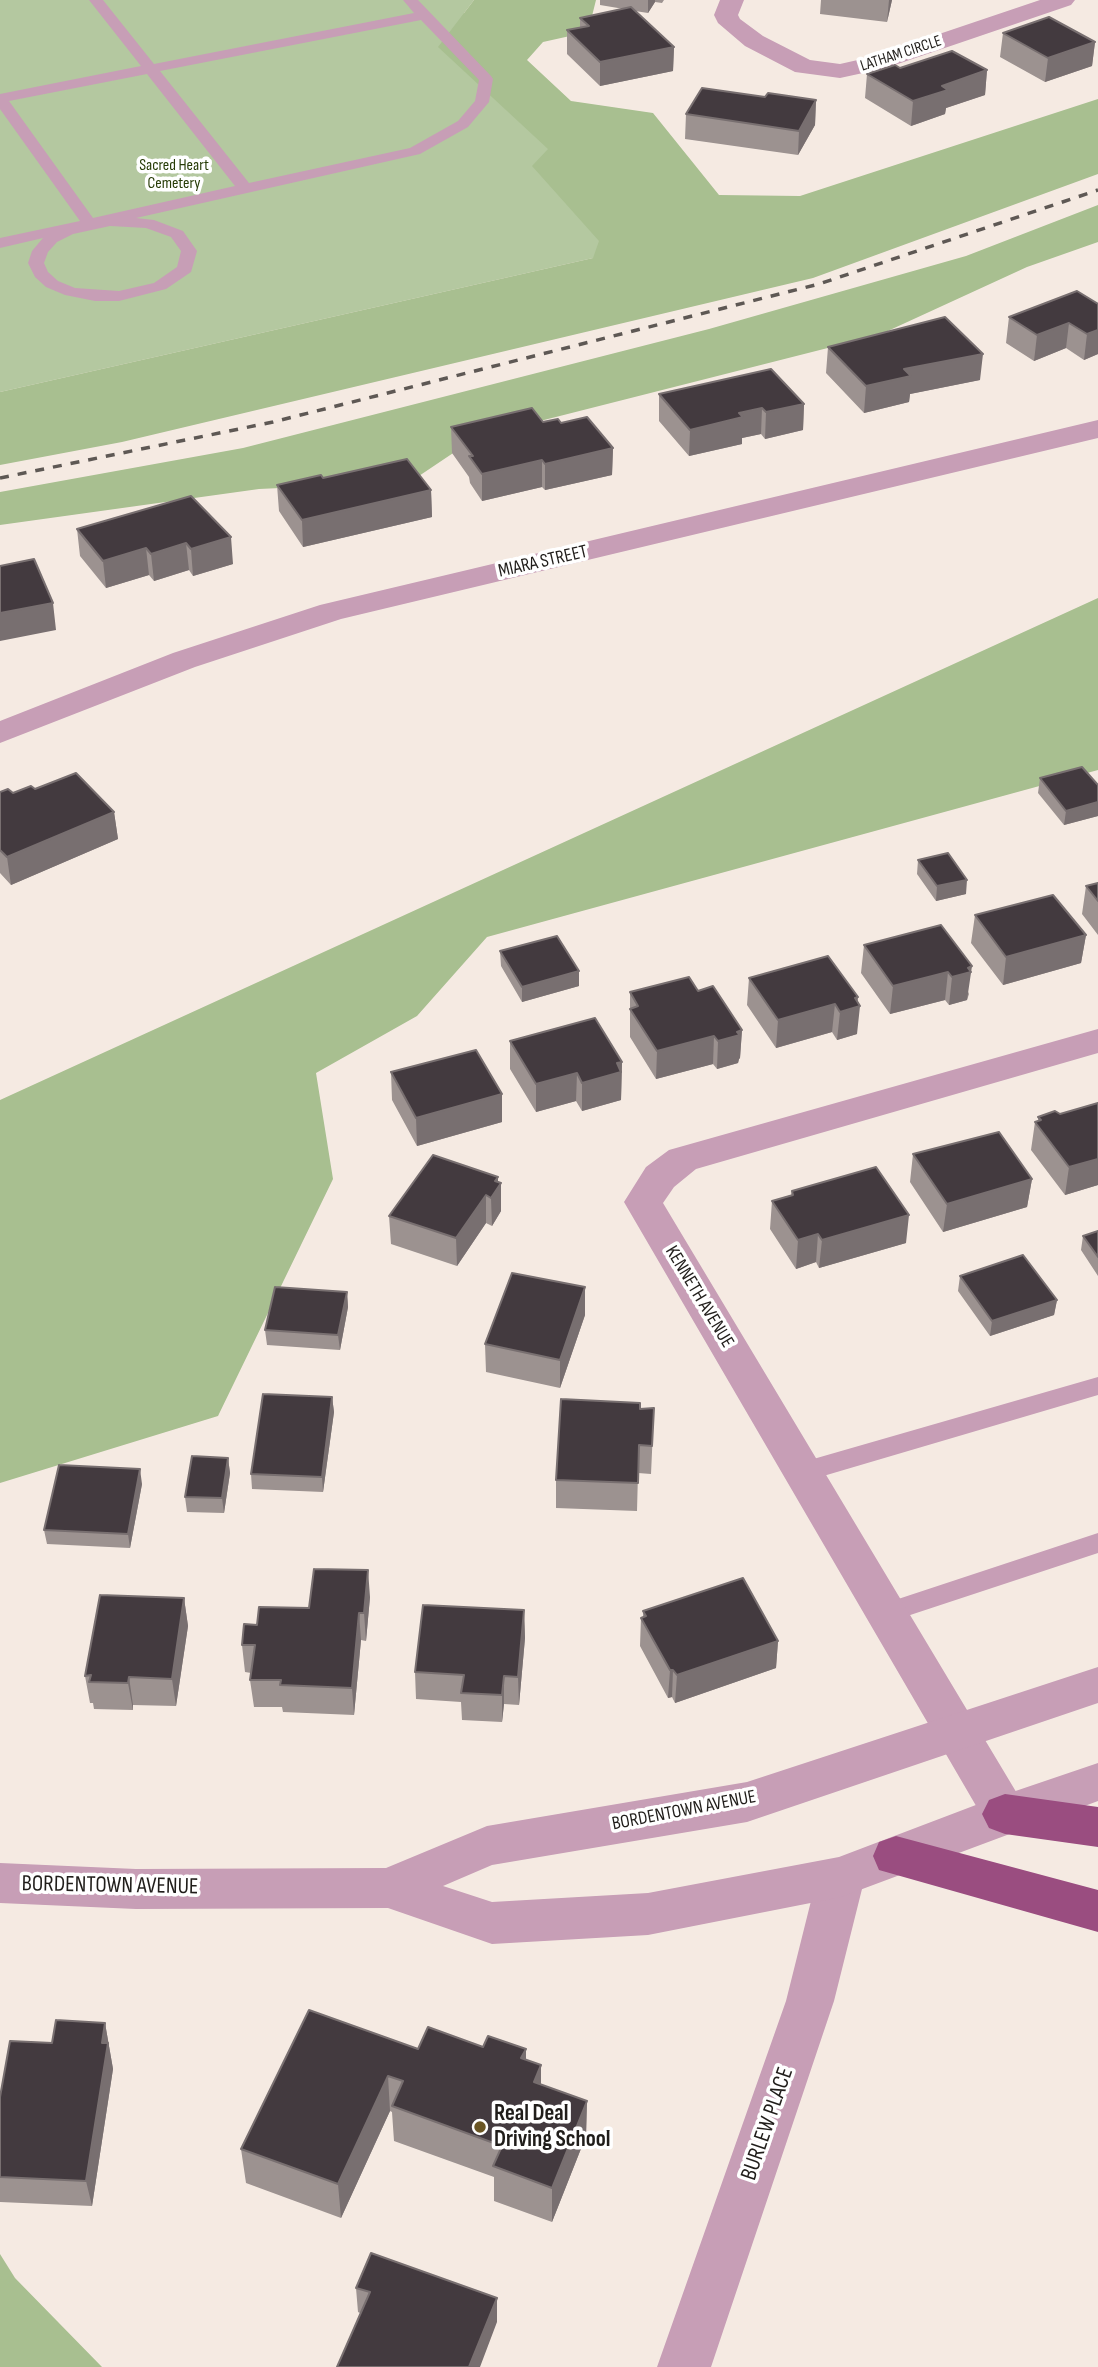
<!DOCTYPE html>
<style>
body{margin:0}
canvas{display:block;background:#f5eae2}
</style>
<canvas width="1098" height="2367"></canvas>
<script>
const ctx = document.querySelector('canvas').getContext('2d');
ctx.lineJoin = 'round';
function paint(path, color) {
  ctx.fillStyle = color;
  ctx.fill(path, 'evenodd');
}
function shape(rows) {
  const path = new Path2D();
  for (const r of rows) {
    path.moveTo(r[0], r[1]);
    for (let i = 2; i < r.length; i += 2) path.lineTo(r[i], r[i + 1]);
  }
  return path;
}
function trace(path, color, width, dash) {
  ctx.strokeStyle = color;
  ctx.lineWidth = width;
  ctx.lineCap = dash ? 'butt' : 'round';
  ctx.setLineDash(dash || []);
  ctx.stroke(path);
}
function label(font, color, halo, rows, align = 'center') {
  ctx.font = font + ' "Sofia Sans Condensed",sans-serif';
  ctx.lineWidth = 7;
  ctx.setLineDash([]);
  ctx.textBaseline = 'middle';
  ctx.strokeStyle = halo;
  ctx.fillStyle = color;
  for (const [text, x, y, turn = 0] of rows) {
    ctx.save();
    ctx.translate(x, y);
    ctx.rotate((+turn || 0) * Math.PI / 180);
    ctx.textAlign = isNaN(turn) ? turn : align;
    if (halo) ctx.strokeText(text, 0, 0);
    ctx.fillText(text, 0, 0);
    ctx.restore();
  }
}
paint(shape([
 [0,0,474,0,464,13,703,230,593,258,0,392]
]), '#b4c8a0');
paint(shape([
 [474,0,596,0,588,32,543,42,527,60,571,101,653,113,719,195,800,196,1098,99,1098,174,813,278,122,442,0,465,0,392,593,258,599,241,532,166,548,149,438,47],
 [1098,205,1098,242,1027,267,879,335,477,437,410,482,259,489,0,525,0,492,243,448,709,329,966,256],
 [1098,598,1098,770,487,937,417,1016,316,1073,333,1179,218,1416,0,1483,0,1100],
 [0,2254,15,2278,102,2367,0,2367]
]), '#a8bf90');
paint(shape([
 [89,0,103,0,154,64,414,13,403,0,418,0,491,76,493,79,489,102,468,127,420,154,136,218,154,220,183,231,197,251,191,272,166,289,119,301,95,301,65,295,46,287,35,277,28,263,32,251,43,238,0,248,0,238,80,221,0,109,0,94,141,66,89,0],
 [421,20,479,80,475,101,458,121,410,148,249,183,160,71,421,20],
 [147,74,235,186,93,218,9,101,147,74],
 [110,226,146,228,171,237,181,251,177,267,154,283,119,291,75,288,58,281,48,272,44,263,48,252,57,242,73,234,110,226],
 [1098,1377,1098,1395,803,1482,794,1479,791,1472,794,1465,803,1462,1098,1377],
 [1098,1533,1098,1553,886,1623,877,1620,873,1613,877,1606,1098,1533]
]), '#c79eb6');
paint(shape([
 [720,0,744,0,738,15,740,19,763,36,810,60,840,64,871,57,1040,0,1075,0,1071,5,886,68,840,78,795,72,745,46,718,23,714,15,720,0],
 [1098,420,1098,438,341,619,195,667,0,743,0,721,173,653,320,605,1098,420],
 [1098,1029,1098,1053,696,1169,674,1187,663,1203,1021,1800,1028,1814,1021,1828,1005,1834,989,1828,624,1202,646,1167,669,1150,1098,1029],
 [841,1857,858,1863,865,1877,834,2001,711,2367,657,2367,786,2001,817,1877,824,1863,841,1857]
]), '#c79eb6');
paint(shape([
 [1098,1667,1098,1703,747,1822,492,1865,443,1886,492,1902,648,1893,839,1857,989,1800,1098,1763,1098,1801,841,1897,648,1935,492,1944,388,1908,136,1909,0,1903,0,1863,136,1869,386,1868,487,1826,747,1782,1098,1667]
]), '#c79eb6');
paint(shape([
 [1005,1794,1098,1807,1098,1847,1005,1834,989,1828,982,1814,989,1800,1005,1794],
 [896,1836,1098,1890,1098,1932,879,1870,873,1856,879,1842,896,1836]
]), '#9a4d80');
trace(shape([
 [0,478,273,422,819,284,1098,190]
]), '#5e5854', 3.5, [9, 9]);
paint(shape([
 [600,0,664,0,662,3,655,2,648,13,635,11,674,47,673,71,600,86,567,54,567,30,580,28,580,18,624,9,600,5],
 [821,0,892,0,887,22,820,14],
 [1003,33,1095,42,1092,66,1045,82,1000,57],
 [900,68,987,70,985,95,946,108,945,114,911,126,865,98,867,74],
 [765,97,816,100,815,125,798,155,685,139,686,114],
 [1098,304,1098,354,1084,360,1066,348,1034,361,1006,343,1009,317],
 [828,347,980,380,910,394,909,402,864,413,826,373],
 [659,394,804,404,803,430,765,439,761,434,742,438,742,444,689,456,659,421],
 [543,422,561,423,613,448,612,475,545,490,542,487,482,501,470,483,469,477,452,453,451,427],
 [323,478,431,490,432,517,303,547,279,511,277,485],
 [191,496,233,564,193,576,189,570,154,581,149,575,106,588,80,556,77,529],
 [1040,778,1098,785,1098,816,1064,825,1038,793],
 [35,789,114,812,118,839,11,885,0,873,0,792,13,793],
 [918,860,966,894,936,901,917,874],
 [1098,883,1098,935,1082,914,1086,886],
 [975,915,1086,935,1081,963,1003,985,971,943],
 [941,925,969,994,967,1000,949,1005,945,1000,890,1014,861,973,864,945],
 [500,951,579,971,579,986,522,1002,501,966],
 [749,978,857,1002,857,1034,837,1040,832,1032,776,1048,747,1005],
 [698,991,742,1030,740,1058,739,1059,738,1063,717,1069,713,1064,656,1079,630,1037,630,992],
 [510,1041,622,1062,621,1100,582,1111,576,1101,536,1112,510,1069],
 [391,1072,502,1122,417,1146,392,1100],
 [1098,1103,1098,1185,1065,1195,1031,1150,1035,1122,1038,1121,1038,1117,1060,1114],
 [913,1154,1032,1179,1027,1207,943,1232,910,1182],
 [498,1182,501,1183,501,1211,492,1226,486,1223,457,1266,391,1244,389,1216],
 [792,1191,906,1243,819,1268,816,1262,796,1269,770,1229,772,1201,791,1195],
 [1098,1231,1098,1276,1081,1250,1083,1236],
 [960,1276,1057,1300,1054,1315,990,1336,958,1291],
 [585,1287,585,1315,560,1388,486,1372,485,1344],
 [347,1292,348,1307,340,1350,267,1345,265,1330],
 [332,1397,334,1412,323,1492,252,1489,251,1474],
 [654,1408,651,1474,638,1473,637,1511,556,1508,556,1480,640,1409],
 [228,1458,230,1473,224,1513,187,1512,185,1497],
 [142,1484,130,1548,47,1544,44,1530],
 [370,1597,366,1641,361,1640,354,1715,283,1712,282,1707,254,1707,250,1680,251,1673,245,1672,242,1645,257,1625,309,1608],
 [184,1598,188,1626,176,1706,133,1705,133,1710,94,1709,93,1703,90,1703,85,1676],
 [524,1610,525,1638,519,1705,504,1704,502,1722,462,1720,461,1702,416,1699,415,1672],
 [643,1611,778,1641,776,1668,675,1703,672,1697,668,1698,640,1646,641,1618,643,1618],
 [105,2023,113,2069,92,2206,0,2202,0,2097,52,2043],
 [483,2047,526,2049,526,2060,541,2065,541,2085,587,2101,586,2136,552,2222,494,2201,494,2177,394,2141,392,2112,390,2111,341,2218,246,2183,241,2149,418,2049],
 [356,2288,497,2322,360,2313,358,2312]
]), '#9c9290');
paint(shape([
 [648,0,655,0,655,2,648,13],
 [889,0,892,0,887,22],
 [1095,42,1092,66,1045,82,1048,58],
 [674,47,673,71,600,86,600,62],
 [987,70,985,95,946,108,945,114,911,126,913,101,942,86],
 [816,100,815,125,798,155,799,131],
 [1069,323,1066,348,1034,361,1037,335],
 [1098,330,1098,354,1084,360,1087,334],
 [983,354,980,380,910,394,909,402,864,413,866,386,904,369],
 [804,404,803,430,765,439,766,412],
 [762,408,761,434,742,438,742,444,689,456,690,430,739,413],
 [613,448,612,475,545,490,545,464],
 [542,460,542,487,482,501,482,474],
 [431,490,432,517,303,547,302,520],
 [231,537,233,564,193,576,191,549],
 [186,543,189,570,154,581,151,554],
 [146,548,149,575,106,588,103,561],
 [53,603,56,630,0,641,0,613],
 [1098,802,1098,816,1064,825,1066,811],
 [114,812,118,839,11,885,7,857],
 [967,880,966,894,936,901,937,886],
 [1086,935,1081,963,1003,985,1006,957],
 [972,966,967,1000,949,1005,952,977],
 [579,971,579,986,522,1002,522,987],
 [948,972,945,1000,890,1014,893,986],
 [858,997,857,1007,860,1006,857,1034,837,1040,840,1012,855,998],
 [835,1004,832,1032,776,1048,778,1020],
 [742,1030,740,1058,739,1059,738,1063,717,1069,718,1041],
 [714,1036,713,1064,656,1079,657,1051],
 [622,1062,621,1100,582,1111,582,1083,617,1063],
 [577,1073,576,1101,536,1112,536,1084],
 [502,1094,502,1122,417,1146,416,1118],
 [1098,1159,1098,1185,1065,1195,1069,1167],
 [498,1177,498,1187,501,1183,501,1211,492,1226,491,1198,495,1181],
 [1032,1179,1027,1207,943,1232,947,1204],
 [486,1195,486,1223,457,1266,456,1238],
 [909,1215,906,1243,819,1268,822,1240],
 [818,1234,816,1262,796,1269,798,1240],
 [585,1287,585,1315,560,1388,560,1360],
 [347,1292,348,1307,340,1350,338,1335],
 [1057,1300,1054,1315,990,1336,992,1321],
 [332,1397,334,1412,323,1492,322,1477],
 [228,1458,230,1473,224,1513,222,1498],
 [140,1469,142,1484,130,1548,128,1534],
 [368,1570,370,1597,366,1641,364,1613],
 [184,1598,188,1626,176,1706,172,1679],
 [524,1610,525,1638,519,1705,518,1677],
 [359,1613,361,1640,354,1715,352,1688],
 [778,1641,776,1668,675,1703,677,1675],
 [670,1670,673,1670,672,1697,668,1698],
 [504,1676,504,1704,502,1722,502,1695],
 [129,1677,133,1705,133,1710,128,1683],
 [105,2023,113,2069,92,2206,86,2181],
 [526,2049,526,2084,521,2058],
 [541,2065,541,2100,534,2082],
 [388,2076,390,2111,341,2218,338,2184],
 [587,2101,586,2136,552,2222,552,2188],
 [497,2298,497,2322,480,2367,469,2367]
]), '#786f70');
const building = shape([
 [631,7,674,47,600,62,567,30,589,26,580,18,631,7],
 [1049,17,1095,42,1048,58,1003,33,1049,17],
 [952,51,987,70,942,86,948,90,913,101,867,74,895,65,900,68,952,51],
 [702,88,765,97,768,93,816,100,799,131,686,114,702,88],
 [1077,291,1098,304,1098,330,1087,334,1069,323,1037,335,1009,317,1077,291],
 [945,317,983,354,904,369,911,376,866,386,828,347,945,317],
 [771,369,804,404,766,412,762,408,739,413,743,417,690,430,659,394,771,369],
 [532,408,543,422,558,419,561,423,587,417,613,448,545,464,542,460,482,474,469,456,473,456,451,427,532,408],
 [407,459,431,490,302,520,277,485,321,475,323,478,407,459],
 [191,496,231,537,191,549,186,543,151,554,146,548,103,561,77,529,191,496],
 [34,559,53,603,0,613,0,566,34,559],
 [1082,767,1098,785,1098,802,1066,811,1040,778,1082,767],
 [76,773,114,812,7,857,0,850,0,792,8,789,13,793,31,786,35,789,76,773],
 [948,853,967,880,937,886,918,860,948,853],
 [1098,883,1098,901,1086,886,1098,883],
 [1053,895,1086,935,1006,957,975,915,1053,895],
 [941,925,972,966,968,968,971,972,952,977,948,972,893,986,864,945,941,925],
 [557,936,579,971,522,987,500,951,557,936],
 [828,956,858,997,855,998,860,1006,840,1012,835,1004,778,1020,749,978,828,956],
 [689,977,698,991,713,986,742,1030,737,1032,740,1035,718,1041,714,1036,657,1051,630,1009,638,1006,630,992,689,977],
 [595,1018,622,1062,617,1063,621,1072,582,1083,577,1073,536,1084,510,1041,595,1018],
 [476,1050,502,1094,416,1118,391,1072,476,1050],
 [1098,1103,1098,1159,1069,1167,1035,1122,1041,1120,1038,1117,1055,1111,1060,1114,1098,1103],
 [999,1132,1032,1179,947,1204,913,1154,999,1132],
 [433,1155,498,1177,495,1181,501,1183,491,1198,486,1195,456,1238,389,1216,433,1155],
 [876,1167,909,1215,822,1240,818,1234,798,1240,772,1201,793,1195,792,1191,876,1167],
 [1098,1231,1098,1257,1083,1236,1098,1231],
 [1023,1255,1057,1300,992,1321,960,1276,1023,1255],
 [512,1273,585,1287,560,1360,485,1344,512,1273],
 [275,1287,347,1292,338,1335,265,1330,275,1287],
 [263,1394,332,1397,322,1477,251,1474,263,1394],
 [561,1399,640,1403,640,1409,654,1408,652,1446,639,1445,638,1483,556,1480,561,1399],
 [192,1456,228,1458,222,1498,185,1497,192,1456],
 [59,1465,140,1469,128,1534,44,1530,59,1465],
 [314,1569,368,1570,364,1613,359,1613,352,1688,280,1685,281,1680,250,1680,255,1645,242,1645,244,1624,257,1625,259,1607,309,1608,314,1569],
 [743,1578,778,1641,677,1675,673,1670,670,1670,641,1618,646,1616,643,1611,743,1578],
 [100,1595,184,1598,172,1679,129,1677,128,1683,89,1682,91,1675,85,1676,100,1595],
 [423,1605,524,1610,518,1677,504,1676,502,1695,461,1693,464,1675,415,1672,423,1605],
 [309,2010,418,2049,428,2027,483,2047,488,2036,526,2049,521,2058,541,2065,534,2082,587,2101,552,2188,493,2166,502,2146,392,2106,403,2081,388,2076,338,2184,241,2149,309,2010],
 [56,2020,105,2023,102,2043,108,2043,86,2181,0,2177,0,2097,10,2041,52,2043,56,2020],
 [371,2253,497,2298,469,2367,337,2367,370,2292,356,2288,371,2253]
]);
paint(building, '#433a3f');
trace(building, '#786f70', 2);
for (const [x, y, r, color] of [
 [480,2127,7,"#6a5524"]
]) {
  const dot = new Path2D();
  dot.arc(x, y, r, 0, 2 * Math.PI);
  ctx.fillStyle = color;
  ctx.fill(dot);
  trace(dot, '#fff', 2.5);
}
label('16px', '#201d1a', '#fff', [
 ["LATHAM CIRCLE",901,54,-18]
]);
label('16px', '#273c07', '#fff', [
 ["Sacred Heart",174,166],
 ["Cemetery",174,184]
]);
label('19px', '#201d1a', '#fff', [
 ["MIARA STREET",543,562,-13],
 ["KENNETH AVENUE",699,1297,59],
 ["BORDENTOWN AVENUE",684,1811,-11]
]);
label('23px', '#201d1a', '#fff', [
 ["BORDENTOWN AVENUE",110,1886,1],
 ["BURLEW PLACE",768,2124,-71]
]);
label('bold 23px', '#201d1a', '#fff', [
 ["Real Deal",494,2114],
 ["Driving School",494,2140]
], 'left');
</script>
